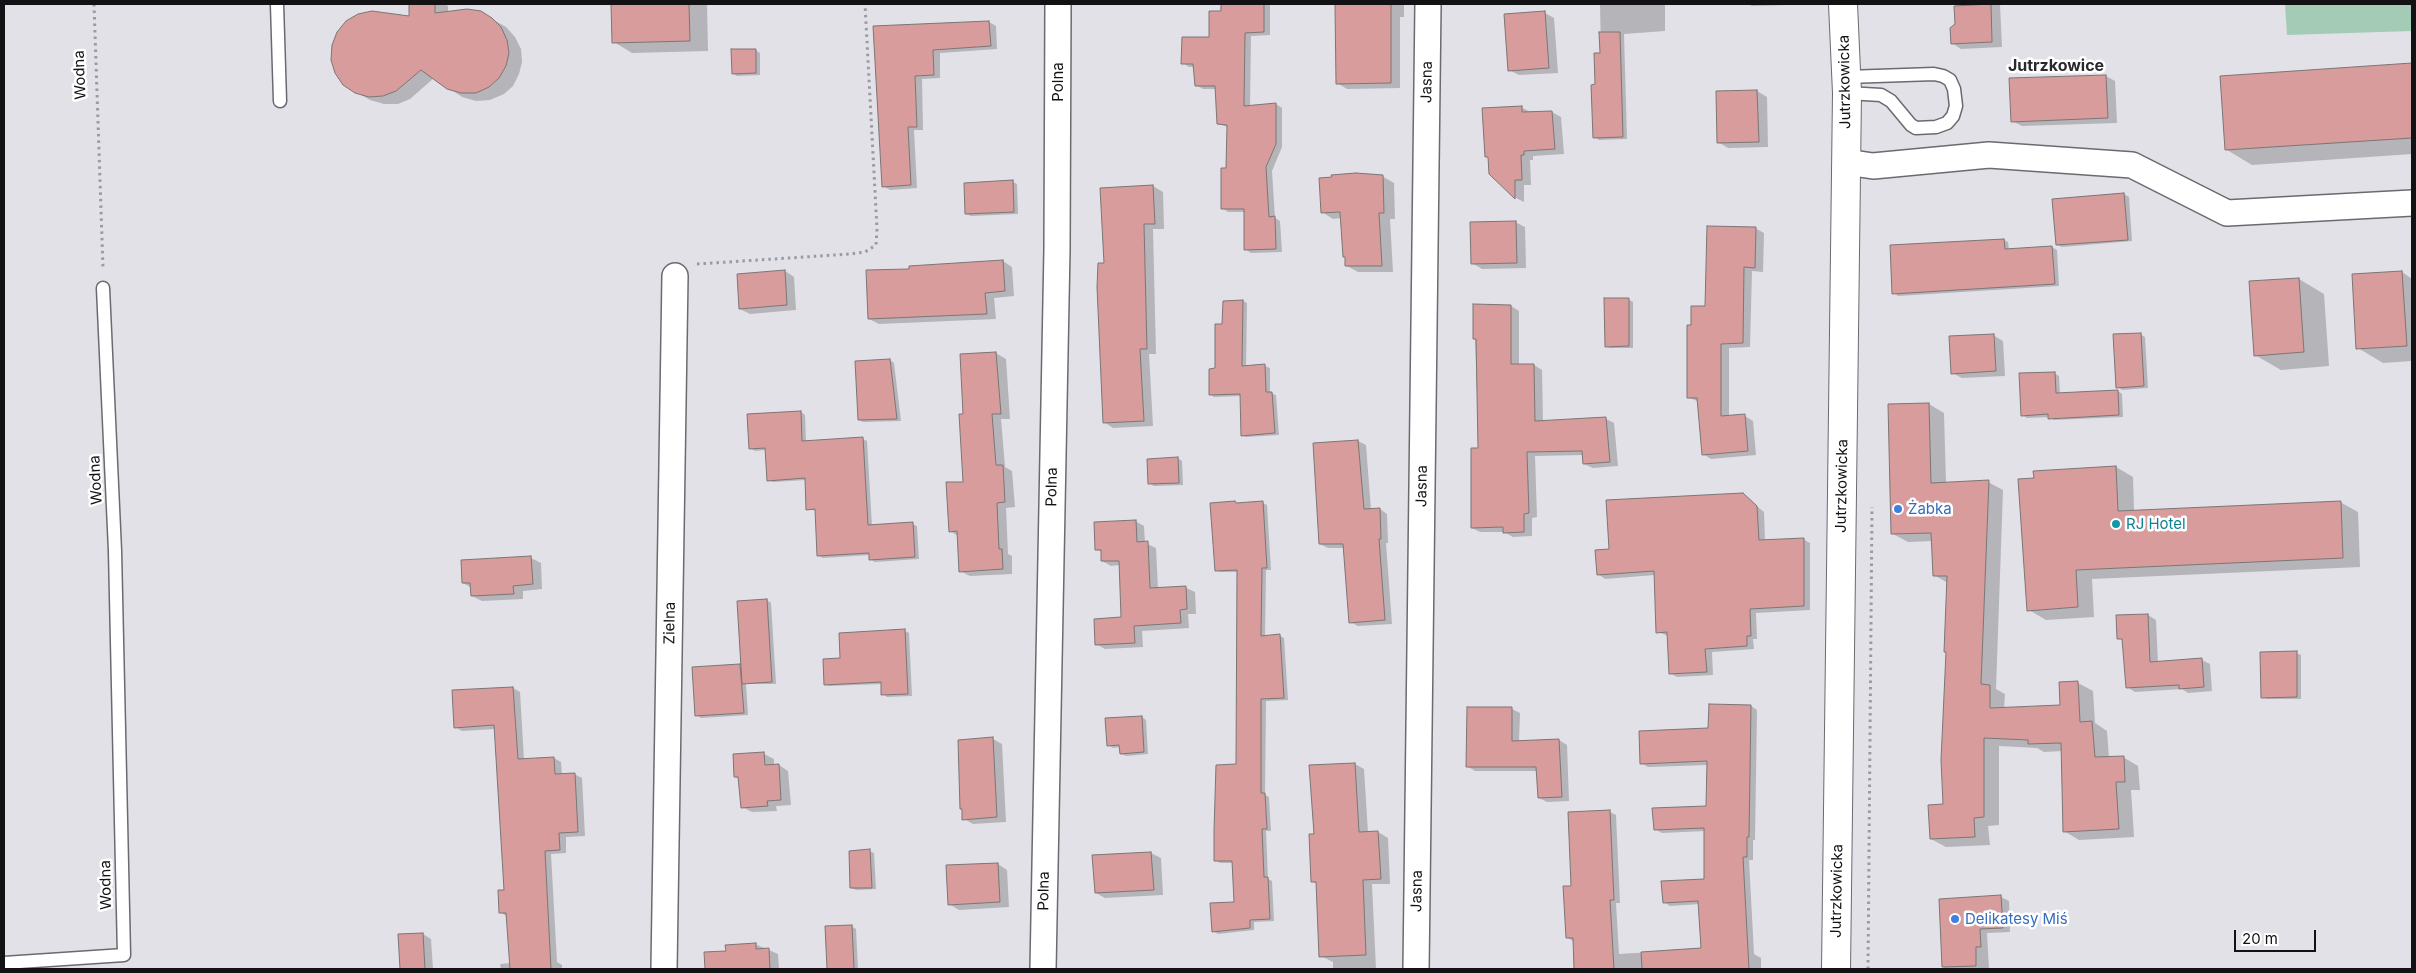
<!DOCTYPE html>
<meta charset="utf-8">
<style>
body{margin:0}
#map{position:relative;width:2416px;height:973px;overflow:hidden;background:#e2e1e8;font-family:Inter,sans-serif}
canvas{display:block}
.frame{position:absolute;inset:0;border:5px solid #121214;pointer-events:none}
.scale{position:absolute;left:2234px;top:930px;width:82px;height:22px;box-sizing:border-box;border:2px solid #121214;border-top:0;padding-left:6px;font-size:15px;line-height:18px;white-space:nowrap;color:#121214;-webkit-text-stroke:4px #fff;paint-order:stroke}
</style>
<div id="map">
<canvas width="2416" height="973"></canvas>
<div class="frame"></div>
<div class="scale">20 m</div>
</div>
<script>
const ctx = document.querySelector('canvas').getContext('2d');
ctx.lineJoin = 'round';
function paint(path, color) {
  ctx.fillStyle = color;
  ctx.fill(path, 'evenodd');
}
function shape(rows) {
  const path = new Path2D();
  for (const r of rows) {
    path.moveTo(r[0], r[1]);
    for (let i = 2; i < r.length; i += 2) path.lineTo(r[i], r[i + 1]);
  }
  return path;
}
function trace(path, color, width, dash) {
  ctx.strokeStyle = color;
  ctx.lineWidth = width;
  ctx.lineCap = dash ? 'butt' : 'round';
  ctx.setLineDash(dash || []);
  ctx.stroke(path);
}
function label(font, color, halo, rows, align = 'center') {
  ctx.font = font + ' Inter,sans-serif';
  ctx.lineWidth = 5;
  ctx.setLineDash([]);
  ctx.textBaseline = 'middle';
  ctx.strokeStyle = halo;
  ctx.fillStyle = color;
  for (const [text, x, y, turn = 0] of rows) {
    ctx.save();
    ctx.translate(x, y);
    ctx.rotate((+turn || 0) * Math.PI / 180);
    ctx.textAlign = isNaN(turn) ? turn : align;
    if (halo) ctx.strokeText(text, 0, 0);
    ctx.fillText(text, 0, 0);
    ctx.restore();
  }
}
paint(shape([
 [2285,4,2412,4,2412,31,2287,35]
]), '#a4cbb6');
paint(shape([
 [410,4,445,4,448,6,448,12,480,12,506,27,515,37,521,49,522,62,519,74,513,86,504,94,490,100,476,101,462,97,434,78,410,99,398,104,384,104,370,100,356,92,411,18],
 [613,4,707,4,708,51,632,53,614,42],
 [1221,4,1270,4,1270,35,1251,36,1250,107,1276,104,1282,108,1282,147,1272,171,1275,218,1280,221,1282,252,1251,253,1245,249,1245,212,1228,212,1222,208,1227,170,1228,127,1218,124,1217,89,1203,89,1196,85,1194,67,1189,67,1183,63,1210,38,1220,12],
 [1337,4,1404,4,1404,17,1400,17,1400,88,1347,89,1337,83],
 [1592,4,1665,4,1665,31,1624,34,1627,139,1599,140,1595,137,1596,85,1601,54,1600,5],
 [1748,4,1789,4,1789,5,1752,6],
 [1984,4,2000,4,2002,47,1961,49,1952,43,1951,28],
 [1545,13,1554,18,1558,73,1519,75,1509,70],
 [989,22,996,26,997,49,940,53,940,78,922,79,923,130,914,130,917,188,890,190,883,186,874,27],
 [755,50,760,53,760,75,737,76,733,73],
 [2412,65,2412,154,2252,165,2227,150,2222,77],
 [2106,76,2115,81,2117,123,2022,126,2012,121],
 [1757,91,1767,97,1768,147,1728,148,1718,142],
 [1521,107,1532,113,1552,112,1561,117,1564,154,1533,156,1533,160,1530,160,1531,185,1524,185,1524,202,1516,198,1490,174,1490,158,1486,156],
 [1382,176,1394,183,1395,219,1390,219,1393,272,1358,272,1347,266,1342,218,1333,219,1322,212],
 [1013,182,1017,184,1018,214,971,216,966,214],
 [1153,186,1163,192,1164,229,1153,229,1156,354,1149,354,1153,426,1113,428,1104,422,1105,264,1101,189],
 [2124,194,2129,197,2132,241,2062,247,2057,245,2054,200],
 [1515,222,1525,227,1526,268,1482,269,1472,263],
 [1755,228,1764,233,1763,272,1752,271,1750,347,1729,348,1729,417,1745,416,1753,421,1756,455,1711,459,1703,454,1699,402,1688,397,1692,326,1707,308],
 [2004,240,2008,242,2009,250,2052,247,2057,250,2059,286,1898,296,1894,293],
 [1003,261,1012,267,1014,296,994,298,996,319,879,324,869,319,910,270],
 [785,271,794,277,796,310,750,314,740,309],
 [2402,272,2412,279,2412,361,2383,363,2358,348],
 [2299,279,2324,294,2329,366,2281,370,2255,355],
 [1628,299,1633,302,1633,348,1610,348,1606,346],
 [1243,301,1247,303,1246,367,1265,366,1270,368,1270,393,1276,395,1279,435,1246,437,1242,435,1241,396,1214,397,1210,394,1217,369,1223,325],
 [1474,306,1511,306,1519,311,1519,365,1534,365,1542,370,1543,422,1606,419,1614,423,1618,466,1593,468,1584,464,1584,455,1535,456,1537,517,1532,518,1532,536,1513,537,1504,532,1480,532,1472,528,1479,449],
 [2140,334,2145,337,2148,388,2122,390,2118,387],
 [1993,335,2003,341,2005,376,1962,378,1952,373],
 [996,353,1006,359,1010,419,1001,419,1005,467,1012,471,1015,507,1006,508,1008,554,1012,556,1012,574,970,576,960,571,958,536,950,531,964,483,965,415],
 [890,360,894,363,901,421,863,422,859,420],
 [2054,373,2059,376,2060,394,2118,391,2122,394,2123,417,2054,420,2050,417,2027,418,2022,415],
 [1929,404,1944,413,1946,483,1988,482,2003,490,1996,689,2005,694,2004,709,2061,706,2078,683,2093,691,2095,723,2107,731,2109,758,2123,757,2138,766,2140,790,2131,790,2134,837,2079,840,2064,831,2062,751,2044,752,2037,748,1999,746,1999,825,1988,826,1990,845,1946,847,1931,839,1944,806,1948,583,1934,575,1933,541,1908,542,1893,534],
 [801,412,805,415,806,442,863,439,867,441,872,526,912,524,917,526,919,559,875,562,870,559,870,555,823,558,819,556,816,511,808,509,806,480,773,482,768,480,766,450,755,451,750,448],
 [1358,441,1366,445,1371,510,1380,509,1387,514,1388,543,1386,543,1392,624,1358,626,1350,622,1345,548,1328,548,1320,544],
 [1178,458,1182,461,1183,485,1154,486,1149,483],
 [2116,467,2133,477,2134,511,2340,502,2358,512,2360,567,2092,579,2094,617,2046,620,2029,610,2035,479],
 [1743,495,1764,512,1765,541,1803,539,1810,543,1810,610,1756,613,1757,639,1753,639,1754,649,1712,652,1713,675,1677,677,1670,673,1668,636,1658,632,1655,575,1605,579,1598,574,1610,550],
 [1263,503,1267,505,1271,570,1266,570,1265,637,1280,636,1284,638,1288,700,1266,701,1265,795,1269,797,1271,831,1266,831,1268,879,1272,881,1274,921,1254,922,1254,930,1218,934,1213,931,1235,903,1233,863,1220,863,1215,860,1237,765,1239,572,1220,572,1216,570],
 [1135,521,1144,526,1145,543,1156,548,1158,589,1186,588,1195,592,1196,614,1188,614,1189,628,1142,631,1143,647,1105,649,1096,644,1122,618,1120,565,1111,566,1102,561,1102,552,1096,549],
 [531,558,541,563,542,589,523,591,523,599,482,601,472,596,472,588,463,583,462,561],
 [767,600,771,603,776,684,746,684,748,715,701,718,696,715,693,668,742,667],
 [2148,615,2156,620,2158,663,2202,660,2210,664,2212,691,2188,693,2182,689,2135,692,2127,687,2124,641,2119,638],
 [905,631,909,633,912,696,887,697,883,694,882,684,829,686,825,684,842,659],
 [2296,653,2301,655,2301,699,2267,699,2262,697],
 [513,688,520,692,524,760,554,758,561,762,562,775,574,774,582,778,585,836,566,837,566,853,551,854,557,962,562,965,562,969,501,969,500,964,511,963,508,917,500,912,505,891,495,729,462,731,455,727],
 [1711,705,1751,706,1757,710,1755,840,1753,840,1753,860,1749,860,1754,954,1761,958,1761,969,1576,969,1574,942,1567,937,1572,887,1610,812,1616,815,1620,903,1616,903,1619,954,1702,949,1700,904,1670,906,1664,902,1705,880,1705,831,1662,833,1655,829,1707,807,1708,765,1648,767,1641,763,1710,729],
 [1512,709,1520,713,1519,742,1559,740,1567,745,1569,801,1547,802,1539,798,1538,771,1475,771,1467,766],
 [1142,717,1146,720,1148,754,1126,756,1121,754,1121,747,1113,748,1108,745],
 [993,739,1002,744,1006,822,973,824,964,819,963,810,961,809,958,751],
 [764,754,774,759,774,766,779,765,788,771,791,805,776,806,777,811,752,812,742,807,739,779,736,777],
 [1355,764,1364,769,1368,833,1378,832,1388,838,1390,884,1372,884,1376,969,1333,969,1333,962,1321,956,1317,884,1312,881,1315,835],
 [869,851,874,853,876,889,856,890,852,888],
 [1151,853,1161,858,1163,895,1105,898,1096,893,1093,856],
 [998,864,1007,870,1009,907,959,910,949,904],
 [2001,897,2009,901,2010,932,1987,933,1989,969,1944,969,1941,900],
 [851,926,856,929,858,969,828,969,826,927],
 [423,934,431,939,433,969,401,969,399,935],
 [755,944,778,954,779,969,728,969,727,946]
]), '#0003');
const building = shape([
 [409,4,435,4,435,13,467,9,481,11,492,18,501,27,507,40,509,53,506,66,499,78,489,87,476,93,461,93,447,89,421,70,396,91,383,96,369,97,355,93,343,85,335,73,331,60,332,45,337,32,346,21,358,14,372,11,409,16,409,4],
 [611,4,689,4,690,41,612,43,611,4],
 [1221,4,1264,4,1264,32,1245,33,1244,106,1276,103,1276,144,1266,167,1269,217,1275,216,1276,249,1244,250,1244,209,1221,209,1221,168,1226,168,1227,125,1217,124,1215,86,1195,86,1193,64,1181,64,1182,37,1209,37,1209,11,1221,11,1221,4],
 [1335,4,1391,4,1391,83,1336,84,1335,4],
 [1991,4,1992,42,1951,44,1950,28,1955,24,1954,6,1991,4],
 [1545,11,1549,68,1508,71,1504,14,1545,11],
 [989,21,991,46,933,50,934,75,915,76,917,127,908,127,911,185,882,187,873,26,989,21],
 [1599,32,1620,32,1623,137,1593,138,1591,85,1595,84,1594,53,1600,53,1599,32],
 [731,49,756,49,756,73,732,74,731,49],
 [2412,63,2412,138,2225,150,2220,76,2412,63],
 [2106,75,2108,118,2011,122,2009,78,2106,75],
 [1757,90,1759,142,1717,143,1716,91,1757,90],
 [1522,106,1522,112,1552,111,1555,149,1524,151,1524,155,1521,155,1522,180,1515,180,1515,199,1489,174,1488,157,1485,157,1482,108,1522,106],
 [1356,173,1383,175,1384,213,1379,213,1382,266,1345,266,1345,257,1343,257,1340,212,1321,213,1319,178,1332,177,1331,175,1356,173],
 [1013,180,1014,212,965,214,964,183,1013,180],
 [1153,185,1155,224,1144,224,1147,349,1140,349,1144,421,1103,423,1097,287,1098,263,1104,263,1100,188,1153,185],
 [2124,193,2128,240,2056,245,2052,199,2124,193],
 [1516,221,1517,263,1471,264,1470,222,1516,221],
 [1707,226,1756,227,1755,268,1744,267,1743,343,1721,344,1721,416,1745,414,1748,451,1702,455,1697,398,1687,398,1687,325,1691,325,1691,306,1705,306,1707,226],
 [2004,239,2005,249,2052,246,2055,284,1892,294,1890,245,2004,239],
 [1003,260,1005,291,985,293,987,314,868,319,866,270,909,269,909,266,1003,260],
 [785,270,787,305,739,309,737,274,785,270],
 [2402,271,2407,346,2356,349,2352,274,2402,271],
 [2299,278,2304,352,2254,356,2249,281,2299,278],
 [1604,298,1629,298,1629,346,1605,347,1604,298],
 [1243,300,1242,366,1265,364,1266,392,1272,392,1275,433,1241,436,1240,394,1209,395,1209,369,1215,368,1215,324,1222,324,1223,301,1243,300],
 [1473,304,1511,305,1511,364,1534,364,1535,421,1606,417,1610,462,1583,464,1582,451,1527,452,1529,513,1524,514,1524,532,1503,533,1503,527,1471,528,1471,448,1478,448,1476,339,1473,339,1473,304],
 [2141,333,2144,386,2116,388,2113,334,2141,333],
 [1994,334,1996,371,1951,374,1949,336,1994,334],
 [996,352,1001,414,992,414,996,465,1003,465,1005,502,997,503,999,549,1002,549,1003,569,959,572,957,531,949,532,946,482,963,482,959,414,963,414,960,354,996,352],
 [890,359,897,419,858,420,855,361,890,359],
 [2055,372,2056,393,2118,390,2119,415,2048,419,2048,414,2021,416,2019,373,2055,372],
 [1929,403,1931,483,1989,480,1981,684,1990,685,1990,708,2060,705,2059,682,2078,681,2080,722,2092,721,2095,757,2124,756,2125,782,2116,782,2119,829,2063,832,2061,743,2028,744,2028,740,1984,738,1984,817,1974,818,1975,837,1930,839,1928,805,1943,804,1941,760,1946,652,1944,652,1947,576,1933,576,1931,533,1891,534,1888,404,1929,403],
 [801,411,802,441,863,437,868,525,913,522,915,557,869,560,869,553,817,556,815,509,806,510,805,478,767,481,765,448,749,449,747,414,801,411],
 [1358,440,1364,509,1380,508,1381,539,1379,539,1385,620,1349,623,1343,544,1319,544,1313,443,1358,440],
 [1178,457,1179,483,1148,484,1147,459,1178,457],
 [2116,466,2118,511,2341,501,2343,558,2076,570,2078,607,2027,611,2018,479,2034,478,2033,471,2116,466],
 [1743,493,1757,506,1759,540,1804,538,1804,606,1750,609,1751,636,1747,636,1747,646,1705,649,1707,672,1669,674,1667,632,1656,633,1654,571,1597,575,1595,550,1609,549,1606,500,1743,493],
 [1235,501,1236,503,1263,501,1267,568,1262,568,1261,636,1280,634,1284,698,1261,699,1261,793,1265,793,1267,829,1262,829,1264,877,1268,877,1270,919,1250,920,1250,928,1212,932,1210,903,1234,902,1232,861,1214,861,1214,831,1216,765,1236,764,1237,570,1215,571,1210,503,1235,501],
 [1136,520,1137,542,1148,541,1150,588,1186,586,1187,609,1180,610,1181,623,1134,626,1135,643,1095,645,1094,619,1121,617,1119,561,1101,561,1101,550,1095,550,1094,522,1136,520],
 [531,556,533,584,513,586,514,594,471,596,470,583,462,583,461,560,531,556],
 [767,599,772,682,742,684,737,601,767,599],
 [2148,614,2150,662,2202,658,2204,687,2179,689,2179,685,2126,688,2122,639,2117,639,2116,615,2148,614],
 [905,629,908,694,881,695,881,682,824,685,823,659,840,658,839,633,905,629],
 [2297,651,2297,697,2261,698,2260,652,2297,651],
 [740,664,744,713,695,716,692,667,740,664],
 [513,687,518,759,554,757,555,774,575,773,578,832,559,833,560,850,545,851,551,969,510,969,506,913,499,913,498,890,504,890,494,725,454,728,452,690,513,687],
 [1709,704,1751,705,1749,837,1747,837,1747,857,1743,857,1749,969,1642,969,1641,952,1701,948,1698,901,1663,903,1661,881,1704,879,1704,828,1654,830,1652,808,1706,806,1707,761,1640,764,1639,731,1708,728,1709,704],
 [1467,707,1512,707,1512,741,1559,739,1562,797,1538,798,1536,767,1466,767,1467,707],
 [1142,716,1144,752,1120,754,1119,745,1107,746,1105,718,1142,716],
 [993,737,997,817,962,820,962,809,960,809,958,740,993,737],
 [764,752,765,765,779,764,781,800,767,801,768,806,741,808,738,777,734,777,733,754,764,752],
 [1355,763,1359,832,1378,831,1381,879,1363,880,1366,955,1319,957,1316,882,1311,882,1309,834,1314,834,1309,765,1355,763],
 [1610,810,1614,900,1610,900,1614,969,1574,969,1573,938,1566,938,1563,886,1571,886,1568,812,1610,810],
 [870,849,872,888,850,888,849,851,870,849],
 [1151,852,1154,890,1095,893,1092,855,1151,852],
 [998,863,1000,902,948,905,946,865,998,863],
 [2001,895,2003,928,1980,929,1981,947,1976,947,1976,966,1942,967,1939,899,2001,895],
 [852,925,854,969,827,969,825,926,852,925],
 [423,933,425,969,400,969,398,934,423,933],
 [756,943,756,949,769,948,770,969,705,969,704,952,726,951,725,945,756,943]
]);
paint(building, '#d79c9b');
trace(building, '#7c7575', 1);
const lane = shape([
 [277,4,280,101],
 [1847,77,1934,74,1943,76,1950,80,1954,89,1956,106,1953,116,1947,123,1936,127,1916,128,1911,125,1891,101,1881,95,1847,93],
 [4,963,124,955,115,551,103,288]
]);
const street = shape([
 [1846,162,1873,166,1989,155,2132,165,2227,213,2412,203],
 [664,969,675,276],
 [1043,969,1057,249,1058,4],
 [1416,969,1428,4]
]);
const secondary = shape([
 [1836,969,1847,93,1843,4]
]);
trace(lane, '#6b6a70', 15);
trace(street, '#6b6a70', 28);
trace(secondary, '#6b6a70', 30);
trace(shape([
 [94,4,103,268],
 [697,264,850,254,865,252,876,245,877,229,865,4],
 [1868,969,1872,507]
]), '#9b9aa0', 3, [2.5, 4]);
trace(lane, '#fff', 12);
trace(street, '#fff', 25);
trace(secondary, '#fff', 28);
for (const [x, y, r, color] of [
 [1898,509,5,"#3f7fe0"],
 [2116,524,5,"#0f9aa8"],
 [1955,919,5,"#3f7fe0"]
]) {
  const dot = new Path2D();
  dot.arc(x, y, r, 0, 2 * Math.PI);
  ctx.fillStyle = color;
  ctx.fill(dot);
  trace(dot, '#fff', 2);
}
label('15px', '#121214', '#fff', [
 ["Wodna",80,75,-92],
 ["Polna",1058,82,-90],
 ["Jasna",1427,82,-89],
 ["Jutrzkowicka",1845,82,-91],
 ["Wodna",96,480,-93],
 ["Jasna",1422,486,-89],
 ["Jutrzkowicka",1842,486,-89],
 ["Polna",1052,487,-89],
 ["Zielna",670,623,-89],
 ["Wodna",106,885,-91],
 ["Polna",1044,891,-89],
 ["Jasna",1417,891,-89],
 ["Jutrzkowicka",1837,891,-89]
]);
label('15px', '#366cbe', '#fff', [
 ["Żabka",1908,509],
 ["Delikatesy Miś",1965,919]
], 'left');
label('15px', '#0d838f', '#fff', [
 ["RJ Hotel",2126,524]
], 'left');
label('bold 16px', '#29282d', '#fff', [
 ["Jutrzkowice",2056,66]
]);
</script>
